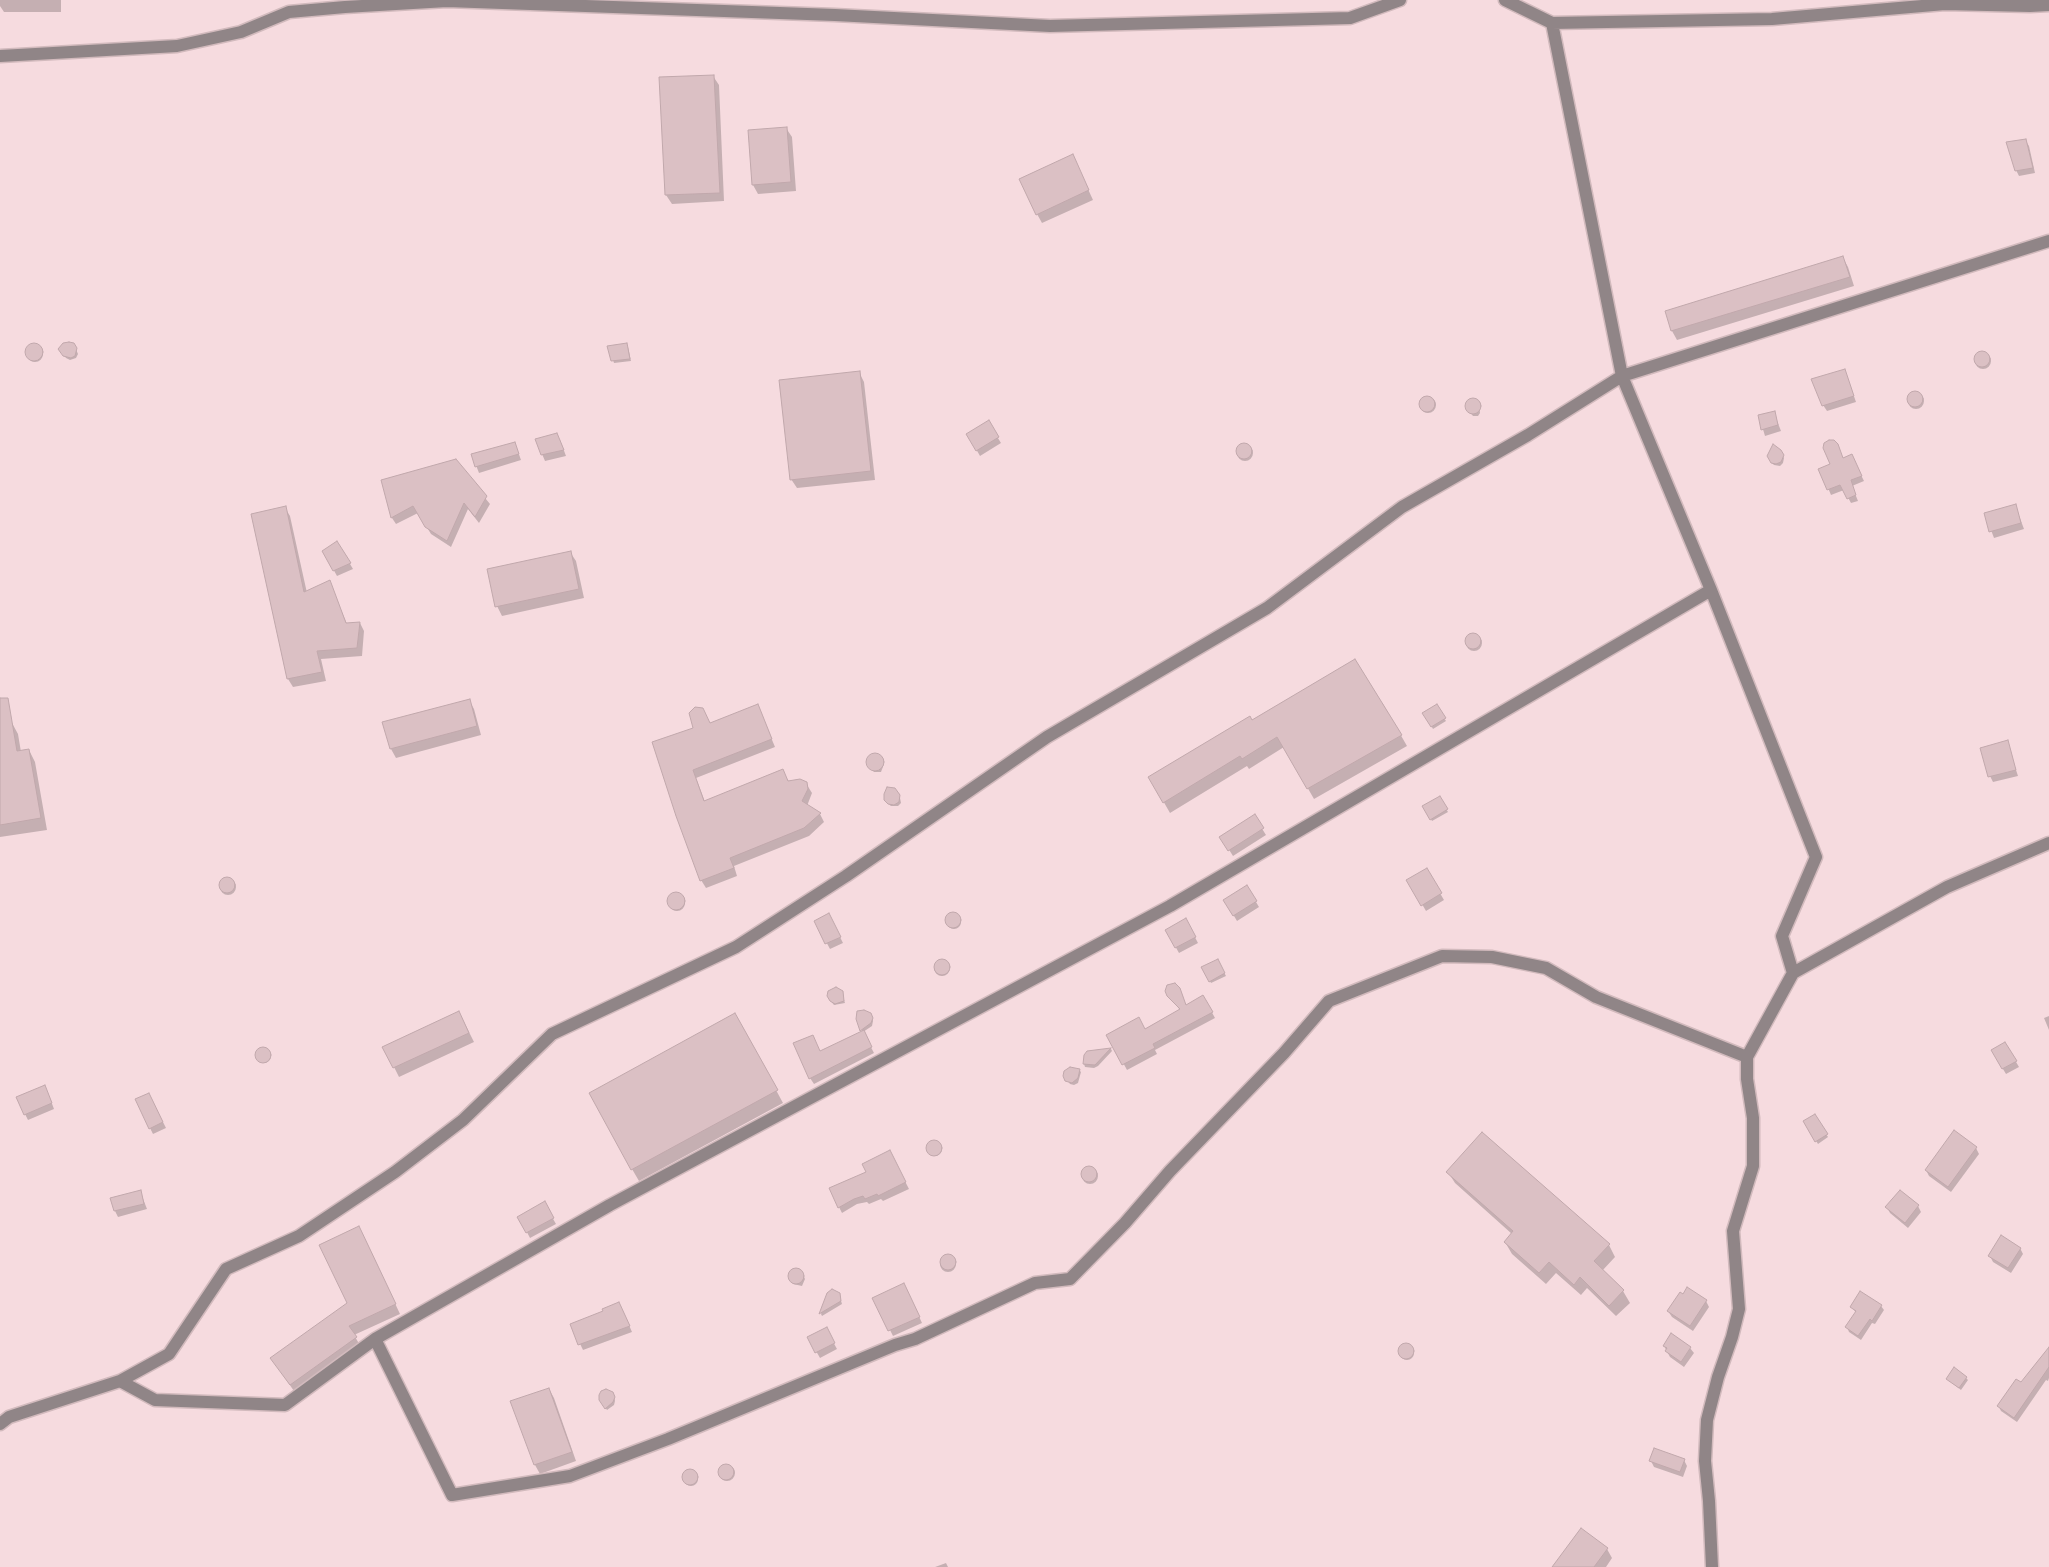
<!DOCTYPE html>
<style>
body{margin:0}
canvas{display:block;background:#f6dbdf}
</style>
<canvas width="2049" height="1567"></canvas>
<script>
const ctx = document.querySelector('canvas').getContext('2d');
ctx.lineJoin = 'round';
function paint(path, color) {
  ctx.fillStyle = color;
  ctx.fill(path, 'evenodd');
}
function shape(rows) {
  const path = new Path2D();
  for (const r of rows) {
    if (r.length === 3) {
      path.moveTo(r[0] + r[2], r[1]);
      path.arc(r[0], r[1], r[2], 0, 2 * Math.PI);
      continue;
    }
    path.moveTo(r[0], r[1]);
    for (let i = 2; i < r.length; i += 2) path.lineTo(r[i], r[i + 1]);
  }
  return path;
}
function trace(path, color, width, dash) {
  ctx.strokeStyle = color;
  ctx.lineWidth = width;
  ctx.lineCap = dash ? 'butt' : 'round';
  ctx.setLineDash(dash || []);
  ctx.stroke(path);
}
paint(shape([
 [0,0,61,0,61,12,4,12,0,6],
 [713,76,719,85,724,201,672,204,666,195],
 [786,128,792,137,796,191,758,194,753,185],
 [2025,140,2029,146,2035,173,2019,176,2016,170],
 [1077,165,1093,200,1042,223,1037,214],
 [1843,258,1848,267,1854,286,1677,340,1672,331,1666,312],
 [35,354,8],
 [75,347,78,354,76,358,70,360,66,358,60,349],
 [628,347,631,361,614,363,613,360],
 [1983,361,8],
 [859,372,864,382,875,480,797,488,791,479],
 [1847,376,1856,402,1827,411,1823,405],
 [1916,401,8],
 [1428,405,8],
 [1471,400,1476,400,1479,403,1480,413,1478,416,1473,416,1467,409,1468,402],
 [1774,413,1781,431,1765,436,1759,416],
 [988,422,1001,443,980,456,968,435],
 [536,440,560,440,566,456,545,461],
 [515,443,521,460,479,473,472,455],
 [1245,453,8],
 [1780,451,1784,458,1783,463,1780,466,1774,465,1771,462],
 [1843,459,1854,461,1864,481,1852,486,1858,501,1851,503,1844,490,1831,495,1820,469],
 [455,461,490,504,479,523,468,509,451,547,431,534,418,513,396,524,392,518,382,480],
 [2015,505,2024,529,1994,538,1985,514],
 [285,508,290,516,307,593,329,582,347,624,360,623,364,631,362,656,321,659,326,681,293,687,288,679,253,515],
 [337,542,353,569,337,576,323,551],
 [570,552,576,561,584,598,502,616,497,606],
 [1474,643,8],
 [469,700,474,709,481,735,396,758,391,749],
 [1383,704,1407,746,1314,799,1284,747,1249,769,1247,766,1170,813,1150,778,1251,721],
 [758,706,775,747,696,778,705,802,782,770,789,782,807,785,812,793,807,806,820,814,824,822,809,836,734,866,737,876,706,888,701,880,654,743,710,724],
 [1436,706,1446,721,1433,729,1424,713],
 [12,723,18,734,21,752,29,750,35,762,47,830,0,837,0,725],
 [2007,742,2018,776,1993,782,1990,776],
 [873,755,877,755,884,764,881,772,874,772,868,765,869,758],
 [899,793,901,803,898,806,891,806,887,803],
 [1439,797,1448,812,1432,821,1424,807],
 [1254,816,1266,835,1233,856,1221,837],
 [1426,869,1444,900,1426,911,1408,880],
 [228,887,8],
 [1247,887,1259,907,1237,921,1225,901],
 [677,903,8],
 [954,922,7],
 [1186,920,1198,943,1179,953,1166,930],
 [815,921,832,921,843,943,830,949],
 [942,968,8],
 [1218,961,1226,976,1211,983,1203,968],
 [1181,992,1186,1006,1203,996,1215,1018,1155,1050,1157,1054,1127,1070,1108,1035,1144,1030,1180,1010,1167,994],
 [842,993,845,1003,834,1005,829,999],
 [459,1012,474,1042,399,1077,384,1047],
 [2049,1016,2049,1030,2044,1018],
 [872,1017,873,1021,872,1026,863,1032,874,1053,814,1084,810,1078,820,1052,862,1032,858,1019],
 [742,1027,783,1103,639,1181,632,1169],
 [2005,1043,2019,1067,2006,1074,1992,1051],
 [264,1056,7],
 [1111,1049,1112,1051,1098,1066,1094,1068,1085,1067,1084,1064,1086,1053,1090,1051],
 [1079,1070,1081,1072,1078,1083,1074,1085,1070,1084,1064,1076],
 [48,1093,54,1109,28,1120,25,1114],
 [152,1100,166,1128,153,1134,150,1128],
 [1814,1116,1828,1137,1818,1144,1804,1122],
 [935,1149,7],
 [1976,1148,1979,1154,1951,1192,1929,1176,1926,1170],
 [893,1158,909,1189,883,1201,881,1199,869,1204,867,1202,857,1204,842,1213,839,1207,867,1172],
 [1090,1176,8],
 [1448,1172,1609,1245,1615,1257,1602,1271,1623,1291,1630,1303,1616,1316,1587,1288,1581,1295,1556,1273,1546,1284,1512,1254,1505,1242,1512,1234,1455,1183],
 [140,1191,147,1209,118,1217,115,1211],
 [544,1203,556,1224,530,1238,519,1217],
 [1918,1206,1921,1212,1908,1228,1890,1213,1887,1207],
 [364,1237,400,1314,354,1335,361,1347,296,1394,272,1359,348,1304],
 [2020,1248,2023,1254,2011,1273,1993,1262,1990,1256],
 [948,1264,8],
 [795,1269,803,1275,805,1279,802,1286,793,1284,789,1277,792,1270],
 [907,1290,922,1323,893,1336,874,1298],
 [828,1294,839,1294,842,1304,822,1316,821,1314],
 [1706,1301,1709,1307,1693,1331,1672,1317,1668,1311],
 [1881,1306,1884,1310,1875,1324,1872,1323,1861,1340,1849,1332,1847,1327,1856,1313,1852,1307],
 [622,1309,632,1332,583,1350,571,1325],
 [826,1329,837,1349,820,1358,808,1337],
 [1407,1353,7],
 [1664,1346,1690,1348,1694,1353,1684,1367,1670,1357],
 [2049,1349,2049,1378,2048,1381,2046,1380,2017,1422,2001,1411,1999,1407,2021,1383],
 [1966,1378,1968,1380,1961,1390,1947,1379],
 [549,1389,554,1398,576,1461,540,1474,535,1465,512,1402],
 [614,1396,615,1401,614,1405,607,1410,600,1400],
 [1684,1460,1687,1466,1683,1477,1654,1467,1651,1461],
 [727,1473,8],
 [691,1479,7],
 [1607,1549,1612,1558,1606,1567,1554,1567],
 [946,1563,948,1567,935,1567]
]), '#0003');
const building = shape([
 [714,75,720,193,665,195,659,77,714,75],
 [787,127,791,182,752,185,748,130,787,127],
 [2026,139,2033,168,2015,171,2006,142,2026,139],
 [1073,154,1089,190,1036,215,1019,179,1073,154],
 [1843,256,1850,277,1671,331,1665,311,1843,256],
 [69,342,74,343,77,348,75,356,71,358,63,356,58,349,63,343,69,342],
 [627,343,630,359,611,361,607,346,627,343],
 [34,352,9],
 [1982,359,8],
 [1845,369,1854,396,1822,406,1811,379,1845,369],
 [860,371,871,471,790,480,779,380,860,371],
 [1915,399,8],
 [1427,404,8],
 [1473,406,8],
 [1775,411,1778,425,1761,430,1758,415,1775,411],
 [989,420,999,437,976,451,966,434,989,420],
 [557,433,564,450,541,455,535,439,557,433],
 [1829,440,1834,440,1838,444,1843,458,1852,454,1862,476,1851,480,1856,495,1847,499,1840,485,1827,490,1818,469,1830,464,1823,448,1824,443,1829,440],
 [515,442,519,454,475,467,471,454,515,442],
 [1244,451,8],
 [1773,444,1781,450,1784,455,1781,462,1776,464,1771,463,1767,456,1773,444],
 [456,459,487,496,475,517,464,503,447,541,425,527,413,506,391,518,381,480,456,459],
 [2016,504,2021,523,1989,532,1984,513,2016,504],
 [286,506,304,592,330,580,346,623,360,622,357,648,317,651,322,672,287,679,251,514,286,506],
 [337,541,351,563,333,571,322,551,337,541],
 [571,551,579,589,495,607,487,569,571,551],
 [1473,641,8],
 [1355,659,1402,735,1307,789,1277,737,1242,759,1240,756,1163,803,1148,777,1250,716,1252,720,1355,659],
 [0,698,8,698,17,751,29,749,41,818,0,825,0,698],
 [470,699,477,726,390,749,382,722,470,699],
 [758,704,772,739,693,770,704,801,783,769,788,781,800,779,807,782,808,789,802,801,821,813,804,828,730,858,734,868,700,881,676,816,652,742,693,728,689,713,695,707,703,708,710,723,758,704],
 [1437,704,1446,718,1431,727,1422,713,1437,704],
 [2008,740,2016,770,1988,777,1980,748,2008,740],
 [875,762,9],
 [887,787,895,788,900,795,899,802,894,805,888,804,884,800,884,794,887,787],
 [1440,796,1448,809,1430,820,1422,806,1440,796],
 [1255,814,1264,828,1228,851,1219,837,1255,814],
 [1427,868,1442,893,1421,906,1406,880,1427,868],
 [227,885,8],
 [1247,885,1257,901,1233,916,1223,900,1247,885],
 [676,901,9],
 [953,920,8],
 [829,913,841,937,825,944,814,921,829,913],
 [1186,918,1196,937,1175,948,1165,930,1186,918],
 [942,967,8],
 [1218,959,1225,973,1209,982,1201,967,1218,959],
 [1175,983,1180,988,1186,1005,1203,995,1213,1012,1153,1044,1155,1048,1122,1065,1106,1035,1139,1017,1145,1029,1180,1009,1167,996,1165,991,1167,985,1175,983],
 [836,987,843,991,844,1001,835,1004,830,1001,827,996,828,991,836,987],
 [864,1010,871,1013,873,1018,871,1023,860,1031,856,1019,857,1011,864,1010],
 [459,1011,469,1033,393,1068,382,1047,459,1011],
 [735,1013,778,1090,631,1170,589,1093,735,1013],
 [864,1030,872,1047,809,1079,793,1043,813,1035,820,1051,864,1030],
 [2005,1042,2017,1061,2002,1069,1991,1050,2005,1042],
 [263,1055,8],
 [1111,1048,1095,1065,1083,1064,1084,1055,1087,1051,1111,1048],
 [1070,1067,1080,1069,1078,1078,1072,1083,1065,1081,1063,1076,1064,1071,1070,1067],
 [45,1085,52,1103,24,1115,16,1097,45,1085],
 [149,1093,163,1122,149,1129,135,1099,149,1093],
 [1815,1114,1828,1134,1815,1142,1803,1121,1815,1114],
 [1954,1130,1977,1147,1948,1187,1925,1170,1954,1130],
 [1482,1132,1610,1244,1594,1261,1624,1290,1609,1306,1580,1277,1574,1285,1549,1262,1539,1273,1504,1242,1513,1231,1446,1172,1482,1132],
 [934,1148,8],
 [890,1150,906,1182,878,1196,877,1194,865,1199,863,1196,854,1199,838,1208,829,1188,866,1172,862,1164,890,1150],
 [1089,1174,8],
 [141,1190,144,1204,114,1211,110,1198,141,1190],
 [1900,1190,1919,1205,1905,1223,1885,1207,1900,1190],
 [545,1201,554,1218,526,1233,517,1217,545,1201],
 [359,1226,396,1304,349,1326,357,1337,290,1385,270,1358,347,1303,319,1245,359,1226],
 [2001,1235,2021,1248,2008,1268,1988,1256,2001,1235],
 [948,1262,8],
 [796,1276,8],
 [904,1283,920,1317,888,1331,872,1298,904,1283],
 [1687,1287,1707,1300,1690,1326,1667,1311,1680,1292,1683,1294,1687,1287],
 [832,1289,840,1293,841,1301,819,1314,827,1293,832,1289],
 [1860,1291,1882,1305,1872,1321,1870,1319,1858,1336,1845,1327,1856,1311,1850,1307,1860,1291],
 [619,1302,630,1326,578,1345,570,1324,603,1311,602,1309,619,1302],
 [827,1327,835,1343,815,1353,807,1337,827,1327],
 [1671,1333,1691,1347,1681,1362,1665,1351,1667,1348,1663,1346,1671,1333],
 [1406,1351,8],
 [2049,1347,2049,1367,2014,1418,1997,1406,2016,1379,2021,1382,2049,1347],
 [1954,1367,1967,1377,1959,1388,1946,1379,1954,1367],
 [549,1388,572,1452,534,1465,510,1401,549,1388],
 [606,1389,613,1392,615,1397,613,1402,605,1409,599,1400,599,1395,601,1391,606,1389],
 [1654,1448,1685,1459,1680,1472,1649,1461,1654,1448],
 [726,1472,8],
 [690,1477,8],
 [1581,1528,1608,1548,1594,1567,1552,1567,1581,1528]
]);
paint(building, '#dbc0c4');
trace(building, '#c1a8ac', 1);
const minor = shape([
 [1505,0,1552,23,1772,19,1945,4,2030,6,2049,5],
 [1552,23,1622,376,1711,590,1816,857,1782,936,1793,973],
 [0,56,177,46,241,32,289,12,345,7,447,1,835,15,1050,26,1350,18,1400,0],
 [375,1339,452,1495,570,1476,668,1439,895,1345,915,1339,1035,1283,1070,1279,1125,1223,1170,1171,1284,1053,1329,1001,1442,956,1492,957,1546,968,1596,997,1747,1057],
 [120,1381,155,1400,285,1405,375,1339,610,1205,1170,906,1711,590],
 [0,1424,9,1417,120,1381,169,1354,226,1269,299,1236,395,1172,463,1120,552,1034,736,947,846,876,1047,737,1267,608,1402,507,1528,435,1622,376,2049,241],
 [1712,1567,1709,1501,1705,1461,1707,1420,1718,1377,1732,1337,1739,1309,1733,1231,1753,1166,1753,1118,1747,1079,1747,1057,1793,973,1947,887,2049,843]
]);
trace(minor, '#d2babd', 15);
trace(minor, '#908587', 12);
</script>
